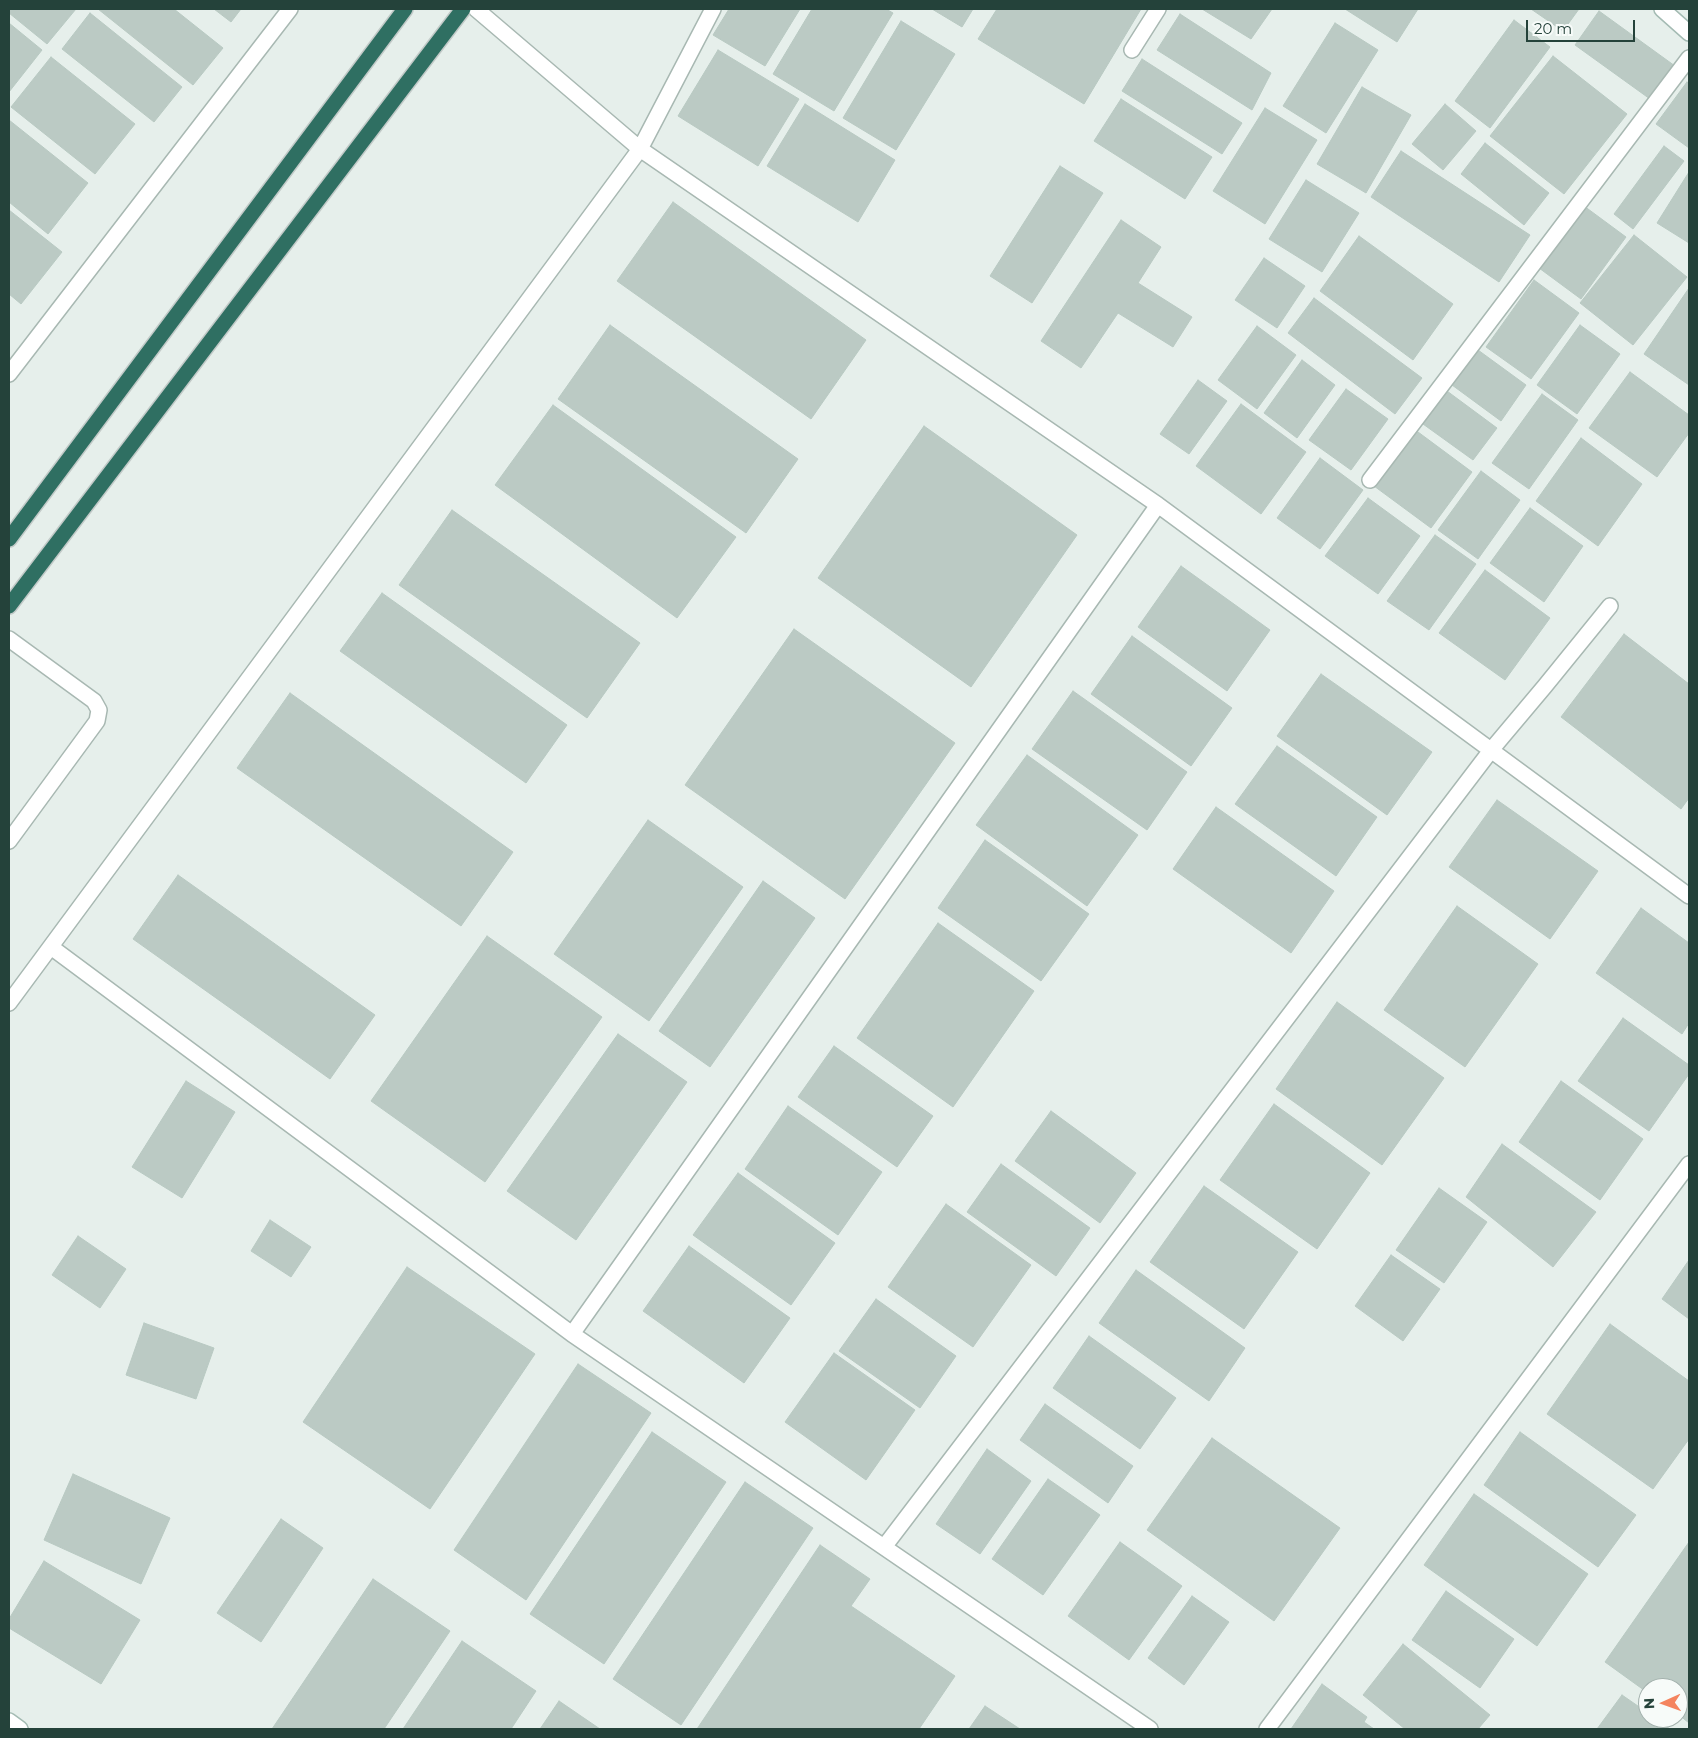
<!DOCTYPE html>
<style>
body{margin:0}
#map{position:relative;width:1698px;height:1738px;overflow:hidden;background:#e6efeb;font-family:Montserrat,sans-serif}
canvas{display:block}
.frame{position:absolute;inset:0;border:10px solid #24423a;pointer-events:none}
.north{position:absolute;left:1638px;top:1678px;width:50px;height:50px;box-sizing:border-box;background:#f7fbf9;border:1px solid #a3b1ad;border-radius:50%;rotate:268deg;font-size:14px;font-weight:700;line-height:20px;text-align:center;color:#24423a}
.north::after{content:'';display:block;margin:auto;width:18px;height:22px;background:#f4845f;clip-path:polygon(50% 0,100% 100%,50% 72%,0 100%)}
.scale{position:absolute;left:1526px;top:20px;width:109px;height:22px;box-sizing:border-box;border:2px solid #24423a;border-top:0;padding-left:6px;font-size:15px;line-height:18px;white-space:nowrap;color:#24423a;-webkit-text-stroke:4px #f7fbf9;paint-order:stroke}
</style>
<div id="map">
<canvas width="1698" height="1738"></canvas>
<div class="frame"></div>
<div class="north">N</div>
<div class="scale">20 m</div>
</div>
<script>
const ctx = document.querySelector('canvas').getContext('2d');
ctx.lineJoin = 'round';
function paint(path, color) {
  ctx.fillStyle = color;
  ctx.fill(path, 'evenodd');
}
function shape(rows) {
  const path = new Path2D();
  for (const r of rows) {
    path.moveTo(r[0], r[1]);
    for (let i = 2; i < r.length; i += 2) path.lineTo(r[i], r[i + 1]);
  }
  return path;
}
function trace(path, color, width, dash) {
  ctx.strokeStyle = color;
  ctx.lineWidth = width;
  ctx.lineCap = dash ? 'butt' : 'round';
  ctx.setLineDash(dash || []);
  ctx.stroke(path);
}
const building = shape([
 [9,9,76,9,47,44,9,13,9,9],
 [98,9,174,9,223,48,193,85,98,9],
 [214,9,241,9,231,22,214,9],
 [729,9,800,9,765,66,713,35,729,9],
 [812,9,886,9,893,13,834,111,773,74,812,9],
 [932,9,973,9,962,27,932,9],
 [997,9,1141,9,1084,104,978,39,997,9],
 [1202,9,1272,9,1251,39,1202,9],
 [1345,9,1418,9,1397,42,1345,9],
 [1531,9,1579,9,1563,31,1531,9],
 [1599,11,1675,66,1650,99,1575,45,1599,11],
 [90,13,182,87,154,122,62,49,90,13],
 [1180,14,1271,73,1252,110,1157,50,1180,14],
 [1514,20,1550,47,1490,128,1455,101,1514,20],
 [901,21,955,54,896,150,843,118,901,21],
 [9,23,42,50,9,92,9,23],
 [1335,23,1378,50,1326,133,1283,106,1335,23],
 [718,50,799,99,758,166,678,116,718,50],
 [1553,56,1627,114,1564,194,1490,136,1553,56],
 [51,57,135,124,95,174,11,107,51,57],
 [1142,59,1242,123,1222,154,1122,91,1142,59],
 [1687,82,1689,84,1689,148,1656,124,1687,82],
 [1362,87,1411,115,1366,193,1317,164,1362,87],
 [1121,99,1212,157,1185,199,1094,141,1121,99],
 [805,104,895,160,858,222,767,166,805,104],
 [1445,104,1476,131,1443,170,1412,144,1445,104],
 [1265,108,1317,140,1265,224,1213,191,1265,108],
 [9,120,88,183,48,234,9,202,9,120],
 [1485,143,1549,193,1524,225,1461,174,1485,143],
 [1664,146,1684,161,1633,229,1614,214,1664,146],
 [1401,151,1530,235,1499,282,1371,197,1401,151],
 [1060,166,1103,193,1032,303,990,276,1060,166],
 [1689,172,1689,243,1657,223,1689,172],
 [1306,180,1359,213,1322,272,1269,239,1306,180],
 [673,202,866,340,811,419,617,281,673,202],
 [1584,206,1626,237,1581,299,1539,268,1584,206],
 [9,210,62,252,21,304,9,294,9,210],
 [1121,220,1161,247,1138,283,1192,317,1173,347,1118,313,1081,368,1041,341,1121,220],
 [1634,235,1687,277,1633,345,1580,303,1634,235],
 [1359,236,1453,304,1413,360,1320,291,1359,236],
 [1264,258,1305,286,1277,328,1235,300,1264,258],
 [1534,280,1579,313,1531,379,1486,347,1534,280],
 [1689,288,1689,385,1644,354,1689,288],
 [1314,298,1422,378,1395,414,1288,333,1314,298],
 [610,325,798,459,746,533,558,399,610,325],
 [1580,325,1620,354,1577,414,1537,385,1580,325],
 [1257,326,1296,355,1257,409,1218,380,1257,326],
 [1478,350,1526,385,1501,421,1452,385,1478,350],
 [1302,360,1335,385,1297,438,1264,413,1302,360],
 [1630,372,1689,415,1689,433,1657,477,1589,428,1630,372],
 [1198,380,1227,401,1189,454,1160,434,1198,380],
 [1346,389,1388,419,1351,470,1309,440,1346,389],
 [1447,391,1497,428,1473,460,1423,424,1447,391],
 [1542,394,1578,420,1529,489,1492,463,1542,394],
 [1241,404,1306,452,1261,514,1196,466,1241,404],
 [553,405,736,537,677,618,495,485,553,405],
 [924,426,1077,535,971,687,818,578,924,426],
 [1414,429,1472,472,1431,528,1374,486,1414,429],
 [1581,438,1642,484,1598,546,1536,501,1581,438],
 [1320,458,1363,490,1320,549,1277,518,1320,458],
 [1481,471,1520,500,1478,559,1438,530,1481,471],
 [1368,498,1420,536,1378,594,1325,556,1368,498],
 [1530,508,1583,546,1544,602,1490,563,1530,508],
 [452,510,640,643,587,718,399,585,452,510],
 [1435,535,1476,564,1429,630,1387,601,1435,535],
 [1181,566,1270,630,1227,691,1138,627,1181,566],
 [1485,570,1550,618,1505,680,1439,633,1485,570],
 [382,593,567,725,526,783,340,651,382,593],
 [794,629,955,743,845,899,685,785,794,629],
 [1624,634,1689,684,1689,798,1681,809,1561,717,1624,634],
 [1132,636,1232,708,1191,766,1091,694,1132,636],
 [1321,674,1432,752,1387,815,1277,736,1321,674],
 [1073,691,1187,772,1147,830,1032,749,1073,691],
 [290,693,513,852,461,926,237,768,290,693],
 [1277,746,1377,817,1336,876,1235,804,1277,746],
 [1027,755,1138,835,1087,906,976,825,1027,755],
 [1497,800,1598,871,1550,939,1449,867,1497,800],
 [1216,807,1334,891,1291,953,1173,869,1216,807],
 [648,820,743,887,649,1021,554,954,648,820],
 [985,840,1089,914,1041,981,938,908,985,840],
 [178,875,375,1015,330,1079,133,939,178,875],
 [763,881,815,918,710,1067,659,1031,763,881],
 [1457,906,1538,964,1465,1067,1384,1010,1457,906],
 [1641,908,1689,943,1689,1023,1682,1034,1596,973,1641,908],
 [938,923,1034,991,953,1107,857,1038,938,923],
 [487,936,602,1017,485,1182,371,1101,487,936],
 [1337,1002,1444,1078,1382,1165,1276,1089,1337,1002],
 [1623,1018,1689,1065,1689,1074,1649,1131,1578,1081,1623,1018],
 [618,1034,687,1082,576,1240,507,1191,618,1034],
 [834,1046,933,1116,897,1167,798,1097,834,1046],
 [186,1081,235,1112,182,1198,132,1167,186,1081],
 [1561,1081,1643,1139,1600,1200,1519,1142,1561,1081],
 [1274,1104,1370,1173,1317,1249,1220,1180,1274,1104],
 [788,1106,882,1172,838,1235,745,1169,788,1106],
 [1051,1111,1136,1173,1100,1223,1015,1161,1051,1111],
 [1502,1144,1596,1212,1553,1267,1466,1197,1502,1144],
 [1001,1164,1090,1228,1056,1276,967,1212,1001,1164],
 [738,1173,835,1243,791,1305,693,1235,738,1173],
 [1204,1186,1298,1252,1244,1329,1150,1262,1204,1186],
 [1439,1188,1487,1222,1444,1283,1396,1250,1439,1188],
 [946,1204,1031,1265,973,1347,888,1287,946,1204],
 [270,1220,311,1247,291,1277,251,1251,270,1220],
 [78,1236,126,1269,100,1308,52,1275,78,1236],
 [689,1246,790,1318,744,1383,643,1311,689,1246],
 [1391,1255,1440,1289,1403,1341,1355,1306,1391,1255],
 [1689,1260,1689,1319,1662,1299,1689,1260],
 [407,1267,535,1354,430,1509,303,1422,407,1267],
 [1136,1270,1245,1348,1209,1401,1099,1323,1136,1270],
 [876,1299,956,1356,920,1408,839,1351,876,1299],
 [144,1323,214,1348,196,1399,126,1375,144,1323],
 [1610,1324,1689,1381,1689,1439,1653,1489,1547,1414,1610,1324],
 [1089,1336,1176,1398,1140,1449,1053,1388,1089,1336],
 [834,1353,915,1410,866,1480,785,1422,834,1353],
 [578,1364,651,1413,526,1600,454,1550,578,1364],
 [1045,1404,1133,1466,1108,1503,1020,1440,1045,1404],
 [652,1432,726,1482,604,1664,530,1614,652,1432],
 [1520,1432,1636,1515,1598,1567,1484,1485,1520,1432],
 [1212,1438,1340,1528,1274,1621,1147,1530,1212,1438],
 [987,1449,1031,1481,980,1554,936,1524,987,1449],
 [73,1474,170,1518,141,1584,44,1540,73,1474],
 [1048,1479,1100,1515,1043,1595,992,1559,1048,1479],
 [745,1482,813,1528,681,1725,613,1679,745,1482],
 [1474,1494,1588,1574,1537,1646,1424,1565,1474,1494],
 [281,1519,323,1548,261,1642,217,1613,281,1519],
 [1120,1542,1182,1586,1129,1660,1068,1616,1120,1542],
 [1689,1542,1689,1723,1678,1714,1678,1688,1648,1688,1648,1693,1605,1662,1689,1542],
 [820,1545,870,1579,851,1606,955,1676,919,1729,697,1729,820,1545],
 [44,1561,140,1620,101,1684,9,1628,9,1619,44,1561],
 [373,1579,450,1631,384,1729,272,1729,373,1579],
 [1446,1591,1514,1639,1480,1688,1412,1640,1446,1591],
 [1192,1596,1229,1622,1184,1685,1148,1658,1192,1596],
 [462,1641,536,1691,511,1729,403,1729,462,1641],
 [1403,1644,1490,1715,1478,1729,1405,1729,1363,1695,1403,1644],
 [1322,1684,1367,1717,1364,1722,1374,1729,1291,1729,1322,1684],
 [1622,1695,1648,1713,1648,1718,1654,1718,1670,1729,1597,1729,1622,1695],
 [559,1701,600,1729,540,1729,559,1701],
 [985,1706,1020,1729,969,1729,985,1706]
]);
paint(building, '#bbcac4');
trace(building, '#b8c9c2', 1);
const lane = shape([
 [476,9,640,149,1158,505,1689,896],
 [1132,50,1158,9],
 [1370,480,1689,58],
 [9,639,94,701,99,710,97,721,9,841],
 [51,947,572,1334,1150,1729],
 [9,1003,640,149,713,9],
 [572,1334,1158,505],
 [884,1547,1492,749,1545,686,1610,606],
 [1267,1729,1689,1164]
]);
const street = shape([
 [9,374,290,9]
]);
const secondary = shape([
 [1662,9,1689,33],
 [9,1721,20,1729]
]);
const highway = shape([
 [9,539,405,9],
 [9,606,463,9]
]);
trace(lane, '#a8b8b2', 18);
trace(street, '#a8b8b2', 18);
trace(secondary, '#a4bbb3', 18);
trace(highway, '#c2cac8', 18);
trace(lane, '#fff', 15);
trace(street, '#fff', 15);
trace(secondary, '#fff', 15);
trace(highway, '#2f6f62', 15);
</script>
